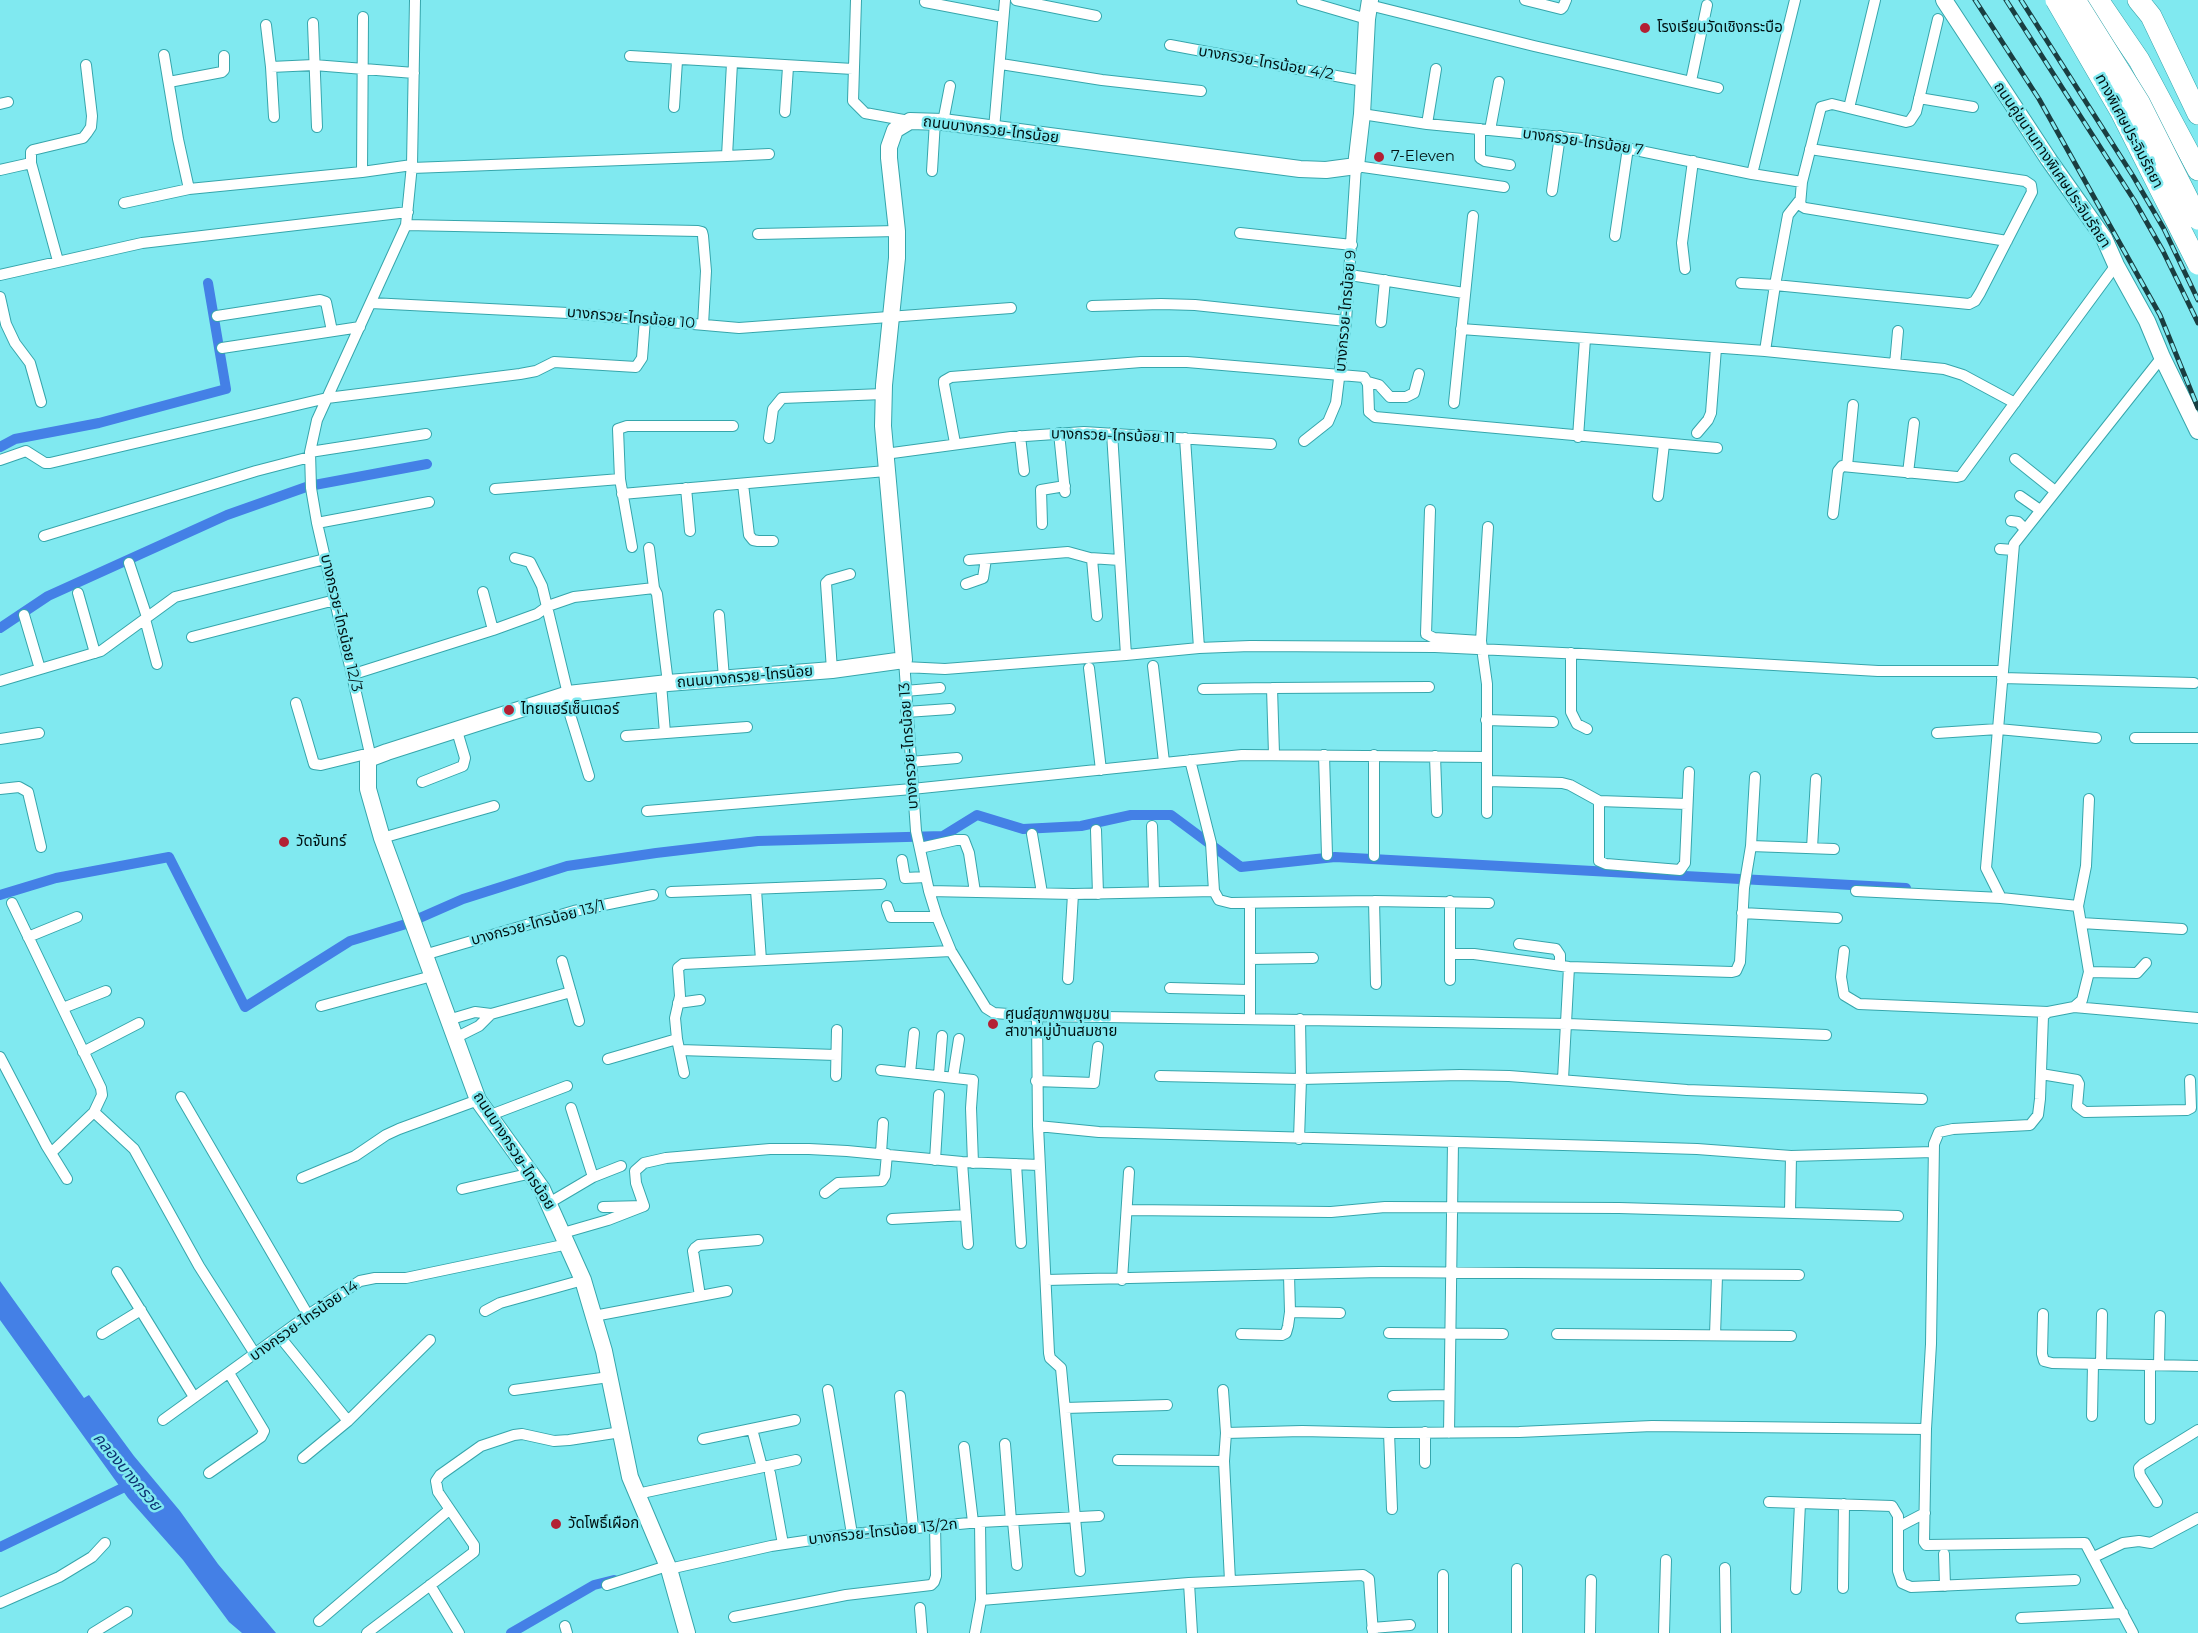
<!DOCTYPE html>
<meta charset="utf-8">
<style>
body{margin:0}
canvas{display:block;background:#80e9f0}
</style>
<canvas width="2198" height="1633"></canvas>
<script>
const ctx = document.querySelector('canvas').getContext('2d');
ctx.lineJoin = 'round';
function paint(path, color) {
  ctx.fillStyle = color;
  ctx.fill(path, 'evenodd');
}
function shape(rows) {
  const path = new Path2D();
  for (const r of rows) {
    path.moveTo(r[0], r[1]);
    for (let i = 2; i < r.length; i += 2) path.lineTo(r[i], r[i + 1]);
  }
  return path;
}
function trace(path, color, width, dash) {
  ctx.strokeStyle = color;
  ctx.lineWidth = width;
  ctx.lineCap = dash ? 'butt' : 'round';
  ctx.setLineDash(dash || []);
  ctx.stroke(path);
}
function label(font, color, halo, rows, align = 'center') {
  ctx.font = font + ' Montserrat,"Noto Sans Thai",sans-serif';
  ctx.lineWidth = 5;
  ctx.setLineDash([]);
  ctx.textBaseline = 'middle';
  ctx.strokeStyle = halo;
  ctx.fillStyle = color;
  for (const [text, x, y, turn = 0] of rows) {
    ctx.save();
    ctx.translate(x, y);
    ctx.rotate((+turn || 0) * Math.PI / 180);
    ctx.textAlign = isNaN(turn) ? turn : align;
    if (halo) ctx.strokeText(text, 0, 0);
    ctx.fillText(text, 0, 0);
    ctx.restore();
  }
}
paint(shape([
 [0,1281,84,1398,89,1395,134,1456,180,1511,218,1564,276,1633,242,1633,229,1622,183,1560,128,1498,0,1320]
]), '#4480e6');
trace(shape([
 [0,447,15,439,99,423,226,389,208,283],
 [0,628,48,596,227,515,309,486,427,464],
 [0,895,56,878,169,857,245,1007,350,941,406,924,463,899,567,866,656,853,758,841,943,836,977,815,1023,829,1081,826,1131,815,1171,815,1241,867,1335,857,1906,888],
 [0,1547,135,1482],
 [511,1633,594,1585,614,1580]
]), '#4480e6', 10);
const street = shape([
 [856,0,853,101,865,113,909,121],
 [1016,0,1096,16],
 [1302,0,1367,19],
 [1525,0,1561,9,1563,7,1566,0],
 [925,2,1003,17],
 [1369,5,1534,46,1718,88],
 [1938,19,1916,112,1910,121,1906,122,1832,104,1821,107,1802,182,1800,205,1805,208,2007,241],
 [313,23,317,127],
 [266,25,271,67],
 [1170,45,1363,81],
 [164,55,178,139,189,189],
 [630,56,853,69],
 [1001,64,1102,80,1201,91],
 [1691,81,1707,5],
 [169,82,222,72,224,70,224,56],
 [1919,98,1973,107],
 [0,104,8,102],
 [674,107,677,61],
 [1849,108,1875,0],
 [785,112,788,67],
 [1362,114,1427,124,1582,139,1752,174,1802,182],
 [274,117,271,67,314,65,414,73],
 [943,122,950,86],
 [1427,124,1436,69],
 [994,129,1005,0],
 [1480,129,1480,158,1485,161,1510,165],
 [1490,130,1499,82],
 [727,156,769,154],
 [31,163,58,261],
 [412,168,727,156,732,63],
 [0,170,31,163,31,152,33,150,83,138,87,133,91,127,92,116,86,65],
 [932,171,935,121],
 [362,172,363,17],
 [1752,174,1795,0],
 [1552,191,1560,136],
 [1799,201,1788,215,1775,285,1969,304,1975,301,1980,293,2032,192,2031,185,2025,181,1810,149],
 [124,203,189,189,362,172,412,165],
 [406,225,698,231,702,232,703,236,706,271,703,325],
 [1240,233,1352,245],
 [758,234,897,231],
 [1615,236,1628,148],
 [1685,269,1682,243,1693,161],
 [0,275,142,243,408,212],
 [1350,275,1464,293],
 [1741,283,1775,285,1765,351],
 [0,297,6,324,15,343,30,363,41,402],
 [371,303,568,313,739,328,1011,308],
 [1092,306,1161,304,1195,305,1346,321],
 [217,316,320,300,326,302,332,331],
 [1381,322,1385,280],
 [1461,329,1765,351,1944,369,1963,375,2015,403],
 [222,348,360,327],
 [1895,364,1898,331],
 [1368,382,1379,385,1390,397,1406,397,1414,393,1419,374],
 [1454,403,1473,216],
 [1059,433,1065,492],
 [1112,433,1126,655],
 [1697,433,1708,420,1711,413,1716,348],
 [1020,436,1024,471],
 [1578,437,1585,339],
 [769,438,773,409,782,398,883,394],
 [1185,438,1199,648],
 [1304,441,1328,422,1336,403,1346,321,1356,166,1504,187],
 [955,443,944,384,944,381,951,377,1141,362,1187,362,1364,377,1368,384,1369,412,1375,417,1717,448],
 [310,452,426,434],
 [885,454,1011,437,1084,432,1271,444],
 [2015,459,2055,491],
 [0,460,26,451,45,463,50,463,327,398,520,374,536,371,554,362,636,367,642,358,645,319],
 [1847,466,1853,405],
 [1908,473,1914,423],
 [743,484,749,535,753,540,758,541,773,541],
 [686,488,690,531],
 [495,489,620,479],
 [622,494,886,471],
 [1658,496,1664,444],
 [2020,496,2040,510],
 [1430,510,1426,634,1434,638,1481,641],
 [1833,514,1838,471,1842,466,1957,477,1961,476,2116,265],
 [2011,521,2018,522,2025,529],
 [317,523,429,502],
 [1042,524,1041,490,1065,486],
 [44,536,256,471,310,457],
 [632,547,620,479,618,429,627,426,733,426],
 [649,548,654,588],
 [2000,549,2013,550],
 [515,558,530,562,542,586,568,694],
 [1092,559,1097,616],
 [969,560,1068,552,1090,558,1120,560],
 [129,563,147,617],
 [966,584,983,578,986,559],
 [483,592,493,630],
 [78,593,95,653],
 [24,615,40,669],
 [719,615,724,678],
 [145,619,157,664],
 [192,637,335,600],
 [1571,653,1571,712,1577,724,1587,729],
 [904,660,916,831,929,891,937,917,951,951,986,1008,994,1013,1037,1016,1568,1024,1826,1035],
 [1153,666,1164,762],
 [904,667,945,669,1126,655,1199,648,1250,646,1435,647,1583,654,1878,671,2003,671],
 [1089,668,1101,770],
 [832,670,826,583,829,580,850,574],
 [354,674,493,630,537,614,548,606,574,597,654,588,657,594,668,683],
 [2002,678,2194,683],
 [0,681,101,651,175,597,325,559],
 [661,684,665,733],
 [1203,689,1272,688],
 [905,691,940,688],
 [564,695,589,776],
 [296,703,314,764,321,765,370,753],
 [906,712,950,709],
 [1486,720,1553,722],
 [1937,733,1998,729,2096,738],
 [626,736,747,727],
 [2135,738,2198,738],
 [0,739,39,733],
 [1274,754,1272,688,1429,687],
 [1324,755,1327,855],
 [1374,755,1374,856],
 [1435,756,1437,812],
 [371,758,317,523,311,488,310,452,317,420,406,225,412,165,415,0],
 [910,762,957,758],
 [1487,781,1562,783,1570,785,1599,801,1687,804],
 [422,782,463,766,465,758,457,731],
 [0,789,19,787,28,792,41,847],
 [1599,801,1599,861,1606,864,1680,870,1685,863,1689,772],
 [647,811,912,789,1242,755,1487,757],
 [1487,813,1487,684,1481,641,1488,527],
 [1152,826,1154,892],
 [1096,830,1098,894],
 [1032,834,1042,893],
 [382,838,494,806],
 [1751,846,1834,849],
 [920,848,956,840,964,840,969,853,975,892],
 [1812,848,1816,779],
 [902,860,905,878,926,877],
 [756,890,761,960],
 [929,891,1073,894,1214,891,1211,843,1190,760],
 [1214,891,1219,900,1231,903,1374,901,1489,903],
 [1856,891,2001,898,2078,906],
 [671,892,881,884],
 [2001,898,1986,868,2014,544,2162,357],
 [1374,901,1376,984],
 [1450,901,1450,980],
 [12,903,101,1088,102,1095,94,1112,51,1153],
 [887,906,891,917,937,917],
 [1742,913,1837,918],
 [2081,923,2182,929],
 [28,937,77,917],
 [1519,944,1556,949,1560,955,1560,965],
 [1844,951,1841,977,1844,995,1859,1004,2048,1012,2074,1007,2082,1000,2089,972,2078,906,2086,866,2089,799],
 [1450,954,1474,954,1569,967,1732,972,1736,971,1740,962,1744,888,1751,846,1755,777],
 [424,955,574,911,653,895],
 [1250,959,1313,958],
 [562,961,579,1021],
 [2089,972,2137,973,2146,963],
 [1068,979,1073,894],
 [1170,988,1249,990],
 [678,1003,700,1000],
 [321,1006,432,976],
 [2074,1007,2198,1018],
 [63,1008,106,991],
 [2048,1012,2043,1016,2040,1099,2038,1115,2030,1125,1953,1129,1939,1132,1934,1144,1931,1344,1926,1429,1924,1542,1926,1545,2085,1543,2133,1633],
 [1037,1016,1038,1126,1049,1353,1050,1358,1061,1368,1080,1571],
 [1250,1019,1250,903],
 [448,1020,475,1012,491,1014,571,992],
 [455,1038,479,1026,491,1014],
 [680,1050,836,1055],
 [83,1052,139,1023],
 [0,1057,46,1145,67,1179],
 [608,1059,677,1039],
 [881,1070,973,1080,971,1108,973,1163],
 [684,1073,677,1039,675,1018,680,996,678,968,683,964,951,951],
 [910,1073,914,1033],
 [2041,1074,2077,1080,2079,1084,2077,1106,2085,1112,2187,1110,2191,1108,2190,1080],
 [939,1075,942,1036],
 [836,1076,837,1030],
 [1160,1076,1301,1079,1460,1075,1509,1076,1687,1090,1922,1099],
 [953,1077,959,1039],
 [1563,1079,1569,967],
 [1036,1081,1094,1083,1098,1047],
 [181,1097,308,1315],
 [571,1108,593,1177],
 [94,1112,134,1149,199,1266,255,1354],
 [488,1116,567,1086],
 [1038,1126,1099,1132,1599,1146,1697,1149,1791,1156,1933,1152],
 [1299,1139,1301,1079,1300,1019],
 [881,1153,883,1123],
 [935,1160,939,1095],
 [962,1162,968,1244],
 [1016,1164,1021,1243],
 [302,1178,355,1156,386,1135,399,1129,478,1100],
 [462,1189,532,1173],
 [825,1193,838,1183,882,1181,885,1176,887,1154],
 [549,1203,593,1177,621,1166],
 [644,1206,636,1183,635,1171,644,1163,666,1158,770,1149,809,1149,847,1151,962,1162,1039,1165],
 [1127,1210,1331,1212,1385,1207,1619,1208,1898,1216],
 [1790,1212,1791,1156],
 [892,1219,966,1215],
 [563,1233,608,1220,644,1206,603,1207],
 [117,1272,194,1397],
 [1289,1275,1290,1312,1340,1313],
 [1046,1280,1380,1272,1799,1275],
 [1122,1280,1129,1172],
 [700,1296,693,1251,695,1248,699,1245,758,1240],
 [485,1311,500,1303,583,1280],
 [2043,1314,2042,1354,2044,1361,2052,1363,2198,1366],
 [594,1316,727,1291],
 [1389,1333,1503,1334],
 [102,1334,141,1310],
 [1241,1334,1282,1335,1286,1333,1288,1326,1290,1312],
 [1557,1334,1791,1336],
 [1715,1335,1717,1276],
 [280,1337,348,1421],
 [2101,1364,2102,1314],
 [2150,1365,2150,1419],
 [2159,1365,2160,1316],
 [514,1390,609,1377],
 [828,1390,852,1534],
 [1223,1390,1226,1433],
 [900,1396,913,1527],
 [1393,1396,1449,1395],
 [1065,1408,1167,1405],
 [2092,1416,2093,1364],
 [163,1420,308,1315,360,1281,375,1278,406,1278,568,1244],
 [752,1429,762,1467],
 [1389,1433,1392,1509],
 [1449,1433,1453,1142],
 [703,1439,795,1420],
 [1005,1444,1011,1521],
 [964,1447,973,1522],
 [303,1458,348,1421,430,1340],
 [1118,1460,1224,1461],
 [1425,1463,1425,1432],
 [209,1473,261,1437,264,1431,229,1373],
 [770,1473,783,1544],
 [637,1494,796,1460],
 [1769,1502,1892,1506,1898,1516,1898,1571,1902,1583,1911,1587,2075,1580],
 [2157,1502,2140,1475,2139,1468,2143,1464,2198,1430],
 [1013,1521,1017,1565],
 [1898,1527,1925,1513],
 [1944,1554,1945,1586],
 [2094,1557,2123,1543,2139,1541,2151,1543,2198,1518],
 [1725,1568,1726,1633],
 [669,1569,771,1546,852,1534,980,1522,1099,1516],
 [1517,1569,1517,1633],
 [1443,1575,1443,1633],
 [1230,1581,1224,1461,1226,1433,1302,1431,1389,1433,1519,1432,1652,1426,1926,1429],
 [1189,1583,1192,1633],
 [430,1585,459,1633],
 [607,1585,667,1566],
 [1843,1588,1844,1504],
 [1796,1589,1800,1503],
 [981,1600,1189,1583,1363,1575,1369,1579,1373,1633],
 [0,1603,59,1577,92,1557,105,1543],
 [920,1608,922,1633],
 [734,1617,846,1595,931,1585,934,1582,936,1576,935,1525],
 [2021,1618,2123,1613],
 [319,1621,449,1510],
 [565,1626,567,1633],
 [1372,1628,1410,1625],
 [93,1633,127,1612],
 [367,1633,474,1552,474,1545,438,1492,436,1481,440,1475,481,1446,514,1435,522,1434,554,1441,569,1440,621,1432],
 [975,1633,981,1600,980,1522],
 [1590,1633,1591,1580],
 [1664,1633,1666,1560]
]);
const secondary = shape([
 [1944,0,2049,160,2104,238,2116,265,2147,321,2162,357,2198,431],
 [687,1633,669,1569,630,1477,604,1351,583,1280,542,1189,478,1100,382,838,368,789,368,762,371,758,387,752,568,694,668,683,832,670,904,660,883,426,884,385,897,258,897,231,889,158,889,147,895,130,910,121,943,122,1300,169,1326,170,1356,166,1362,114,1367,19,1370,0]
]);
const highway = shape([
 [2098,0,2139,60,2198,170],
 [2138,0,2151,16,2198,114]
]);
trace(street, '#36a6ac', 12);
trace(secondary, '#36a6ac', 18);
trace(highway, '#36a6ac', 22);
trace(street, '#fff', 10);
trace(secondary, '#fff', 16);
trace(highway, '#fff', 21);
const rail = shape([
 [1975,0,2039,99,2160,315,2198,408],
 [2006,0,2134,200,2163,251,2198,323],
 [2021,0,2133,176,2164,229,2198,300]
]);
trace(rail, '#1a3e41', 5);
trace(rail, '#80e9f0', 3, [9]);
const highwayBridge = shape([
 [2056,0,2121,112,2198,264],
 [2075,0,2139,102,2198,219]
]);
trace(highwayBridge, '#36a6ac', 22, []);
trace(highwayBridge, '#fff', 21);
for (const [x, y, r, color] of [
 [1645,28,6,"#b32034"],
 [1379,157,6,"#b32034"],
 [509,710,6,"#b32034"],
 [284,842,6,"#b32034"],
 [993,1024,6,"#b32034"],
 [556,1524,6,"#b32034"]
]) {
  const dot = new Path2D();
  dot.arc(x, y, r, 0, 2 * Math.PI);
  ctx.fillStyle = color;
  ctx.fill(dot);
  trace(dot, '#80e9f0', 2);
}
label('15px', '#001213', '#80e9f0', [
 ["โรงเรียนวัดเชิงกระบือ",1657,28],
 ["7-Eleven",1391,157],
 ["ไทยแฮร์เซ็นเตอร์",521,710],
 ["วัดจันทร์",296,842],
 ["ศูนย์สุขภาพชุมชน",1005,1015],
 ["สาขาหมู่บ้านสมชาย",1005,1032],
 ["วัดโพธิ์เผือก",568,1524]
], 'left');
label('15px', '#001213', '#80e9f0', [
 ["บางกรวย-ไทรน้อย 4/2",1266,63,10],
 ["ถนนบางกรวย-ไทรน้อย",991,130,7],
 ["ทางพิเศษประจิมรัถยา",2129,131,62],
 ["บางกรวย-ไทรน้อย 7",1583,142,8],
 ["ถนนคู่ขนานทางพิเศษประจิมรัถยา",2052,165,56],
 ["บางกรวย-ไทรน้อย 9",1346,311,-85],
 ["บางกรวย-ไทรน้อย 10",631,318,5],
 ["บางกรวย-ไทรน้อย 11",1113,436,2],
 ["บางกรวย-ไทรน้อย 12/3",341,623,77],
 ["ถนนบางกรวย-ไทรน้อย",745,677,-5],
 ["บางกรวย-ไทรน้อย 13",909,746,-94],
 ["บางกรวย-ไทรน้อย 13/1",538,923,-15],
 ["ถนนบางกรวย-ไทรน้อย",514,1151,57],
 ["บางกรวย-ไทรน้อย 14",304,1321,-35],
 ["บางกรวย-ไทรน้อย 13/2ก",883,1532,-6]
]);
label('italic 16px', '#0e3474', '#80e9f0', [
 ["คลองบางกรวย",127,1472,50]
]);
</script>
